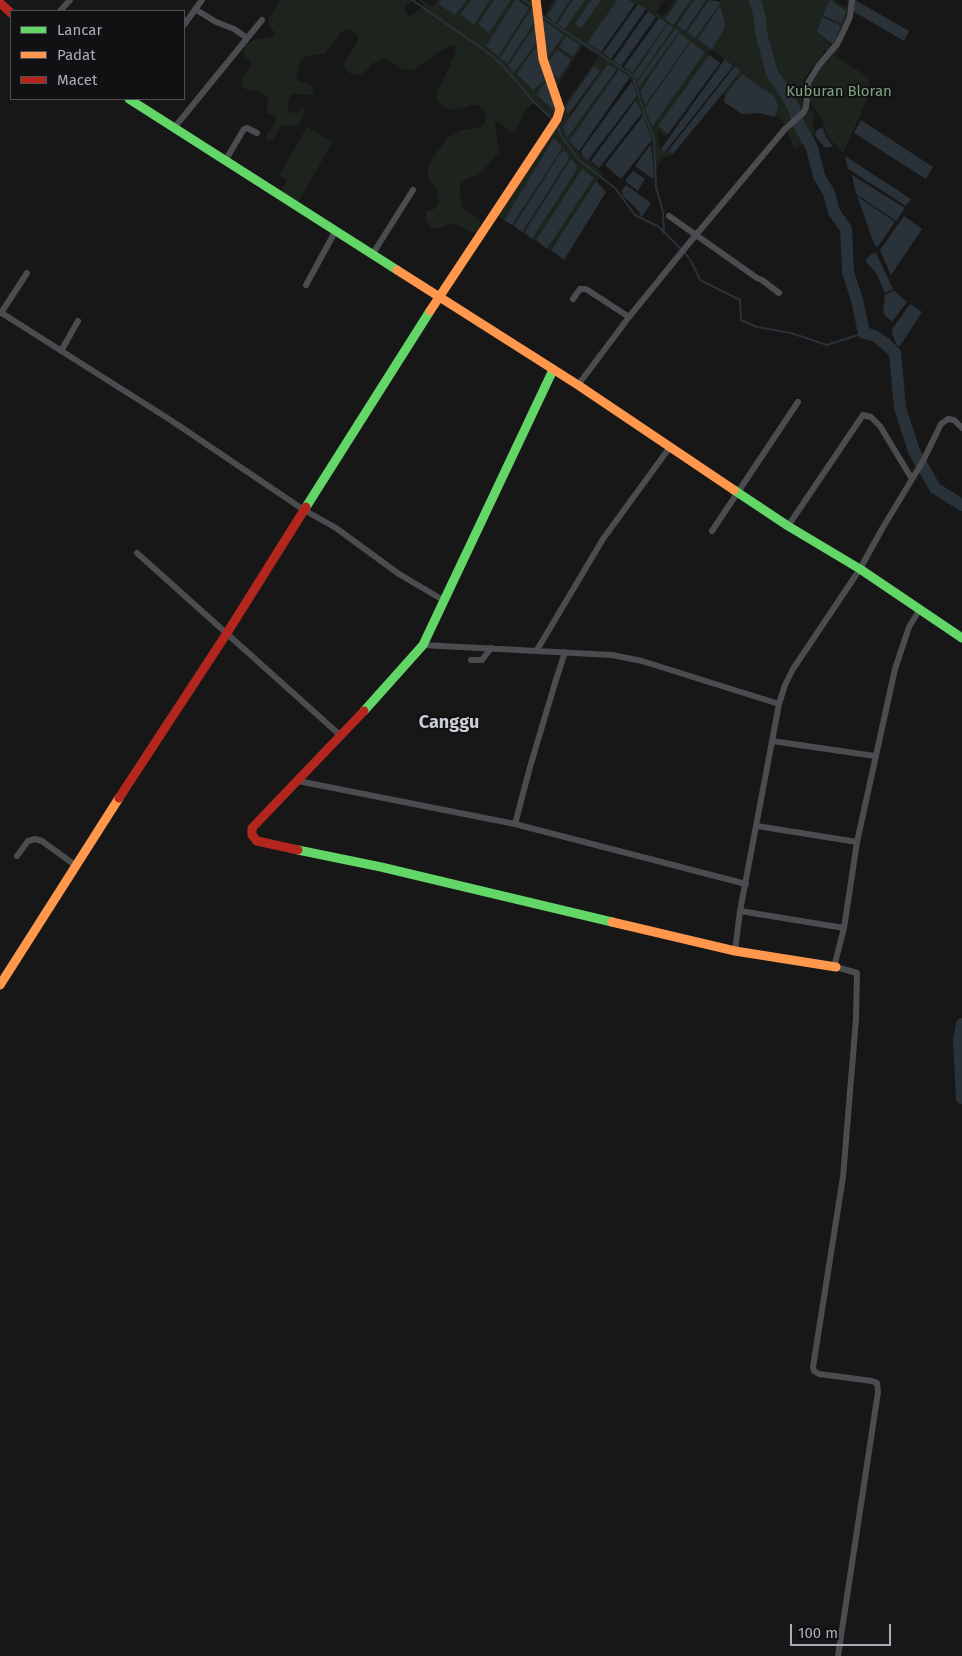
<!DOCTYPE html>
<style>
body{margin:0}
#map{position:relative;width:962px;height:1656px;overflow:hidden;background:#171717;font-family:"Fira Sans",sans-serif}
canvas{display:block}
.legend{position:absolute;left:10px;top:10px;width:175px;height:90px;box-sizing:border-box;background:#111113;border:1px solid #4d4f55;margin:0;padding:6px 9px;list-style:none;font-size:15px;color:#a8adb8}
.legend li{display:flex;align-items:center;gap:10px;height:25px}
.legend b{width:25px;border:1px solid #4d4f55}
.scale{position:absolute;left:790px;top:1624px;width:101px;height:22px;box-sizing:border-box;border:2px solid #a8adb8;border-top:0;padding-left:6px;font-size:15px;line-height:18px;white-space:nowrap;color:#a8adb8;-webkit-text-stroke:4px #111113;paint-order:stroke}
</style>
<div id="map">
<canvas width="962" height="1656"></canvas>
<ul class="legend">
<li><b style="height:6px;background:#63d668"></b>Lancar</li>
<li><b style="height:6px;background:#ff974d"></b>Padat</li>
<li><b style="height:6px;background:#b3261e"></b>Macet</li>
</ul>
<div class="scale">100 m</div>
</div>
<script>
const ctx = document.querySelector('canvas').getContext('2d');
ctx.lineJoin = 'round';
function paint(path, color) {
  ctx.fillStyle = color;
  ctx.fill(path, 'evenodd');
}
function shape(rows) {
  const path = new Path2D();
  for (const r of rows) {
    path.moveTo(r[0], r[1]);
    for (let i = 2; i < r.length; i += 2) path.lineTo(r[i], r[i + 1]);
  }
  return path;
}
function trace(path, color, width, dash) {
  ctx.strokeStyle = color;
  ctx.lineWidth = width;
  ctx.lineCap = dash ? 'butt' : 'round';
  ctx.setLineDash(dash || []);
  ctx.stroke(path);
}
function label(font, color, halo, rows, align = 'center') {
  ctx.font = font + ' "Fira Sans",sans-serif';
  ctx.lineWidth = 4;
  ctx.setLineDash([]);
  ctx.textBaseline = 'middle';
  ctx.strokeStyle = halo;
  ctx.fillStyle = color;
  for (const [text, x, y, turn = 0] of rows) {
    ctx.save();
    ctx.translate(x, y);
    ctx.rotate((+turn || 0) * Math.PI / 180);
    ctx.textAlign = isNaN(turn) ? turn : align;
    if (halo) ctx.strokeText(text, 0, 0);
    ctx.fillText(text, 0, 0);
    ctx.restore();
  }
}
paint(shape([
 [281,0,413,0,405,7,406,14,411,16,424,5,418,0,422,0,432,7,438,0,441,0,438,4,455,15,467,0,471,0,460,14,474,24,490,0,494,0,478,24,489,33,511,0,515,0,486,46,529,8,518,0,543,0,541,3,544,16,554,0,557,0,547,16,555,22,570,0,573,0,558,23,565,29,585,0,591,0,575,24,581,29,601,0,617,0,587,43,632,73,659,18,629,0,664,0,656,12,663,17,675,0,678,0,665,18,673,24,691,0,694,0,677,24,685,31,706,0,709,0,687,32,695,38,720,1,719,0,834,0,845,7,847,6,848,0,855,0,852,20,837,54,833,54,869,78,870,93,843,153,827,136,821,118,809,101,809,87,822,65,832,54,824,49,822,55,805,77,800,94,803,104,813,112,815,120,812,121,814,128,814,138,794,149,783,121,775,117,777,115,742,74,725,96,722,95,741,71,712,50,706,52,709,55,658,126,668,134,665,136,658,131,659,147,665,152,668,151,673,154,662,158,654,175,652,140,636,100,637,96,630,77,578,151,603,173,550,250,547,249,594,178,582,169,536,240,532,239,576,171,571,160,524,233,522,232,569,159,561,152,514,226,512,225,561,150,555,138,504,220,493,212,554,120,534,102,526,110,515,132,511,132,499,122,495,123,499,152,480,174,466,179,461,184,459,194,463,208,480,220,481,223,477,232,470,232,455,224,451,223,440,228,431,228,426,220,426,212,436,208,439,201,437,191,427,175,429,164,447,138,461,130,481,127,487,118,485,111,477,105,471,105,460,109,449,109,444,108,438,102,437,97,438,91,455,54,456,47,455,45,452,45,439,52,413,70,402,69,390,61,382,59,372,64,365,72,357,76,351,74,345,69,344,64,355,46,358,38,356,34,349,29,341,32,325,54,307,56,302,59,299,64,296,80,311,85,314,90,312,95,298,94,291,95,287,102,288,110,292,113,297,113,302,108,305,108,300,124,295,126,283,125,278,130,274,139,270,141,267,140,266,136,276,122,276,117,266,112,269,99,265,95,260,92,245,89,242,85,242,79,251,66,250,62,243,55,245,46,253,40,273,36,274,32,269,24,269,17],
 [720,6,725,21,724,29,712,50],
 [822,17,842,27,832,46,817,32],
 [535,27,515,72,514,72,508,66],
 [680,33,645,105,644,105,640,91],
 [582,46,599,56,563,106,556,88],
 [608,64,617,70,567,138],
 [594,66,600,71,569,117,565,107],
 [307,127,333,142,296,205,279,195,287,180,279,175]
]), '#1d241e');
paint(shape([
 [441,0,467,0,455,15,438,4],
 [471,0,490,0,474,25,460,14],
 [494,0,511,0,489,33,478,24],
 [515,0,518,0,529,8,498,56,486,46],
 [557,0,570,0,555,23,547,16],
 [573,0,585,0,565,29,557,24],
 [591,0,601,0,581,29,575,24],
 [617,0,629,0,635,4,601,52,587,43],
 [678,0,691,0,673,25,665,19],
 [694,0,706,0,685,31,677,25],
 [709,0,721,2,695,38,687,32],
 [830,0,846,11,842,24,823,15],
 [855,0,909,31,904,41,853,11],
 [638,4,646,9,611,59,603,53],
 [720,6,725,21,724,29,712,50,698,39],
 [532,8,534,23,507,64,500,58],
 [648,11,656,17,621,66,613,61],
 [822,17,841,26,833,45,817,32],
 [540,18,564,35,546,60],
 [659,18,667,23,632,73,624,67],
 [668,24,673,28,637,80,634,74],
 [535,26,537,42,514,72,508,66],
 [675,29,679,31,639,87,637,82],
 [679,33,690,41,645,105,640,91],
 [566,36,580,45,573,57,559,47],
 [691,42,705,52,652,127,645,108],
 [537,45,546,79,533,90,517,74],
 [557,50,571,60,558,79,551,72,548,62],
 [709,55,720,63,668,134,658,126],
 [725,59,733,66,665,152,661,149],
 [608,64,617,69,567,138,563,127],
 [594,66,600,71,568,115,565,107],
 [735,66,741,71,673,154,668,151],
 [619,70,630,77,579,151,569,141],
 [742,74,774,96,778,106,775,117,759,113,742,114,724,102,725,96],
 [547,81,556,107,554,111,536,94],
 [632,81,637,96,588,160,582,155,581,151],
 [636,100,642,113,599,168,591,161],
 [643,116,652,140,621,179,605,165],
 [861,120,933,167,926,179,854,133],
 [822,127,826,137,833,146,826,148,818,140,815,135,816,131],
 [554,138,561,145,561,150,512,225,504,220],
 [651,144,654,175,653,179,635,166],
 [564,151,567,153,569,159,522,232,514,226,561,152],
 [845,156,911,199,906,206,848,169],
 [571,159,577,167,576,171,532,239,524,233],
 [582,169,594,178,547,249,536,240],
 [633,171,645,179,638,191,625,181],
 [852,175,905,208,896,221,856,194],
 [596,181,606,192,564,260,551,250],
 [626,185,651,203,642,217,640,215,639,211,623,196,622,190],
 [857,196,895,222,877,248,873,241],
 [904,216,922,229,891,275,880,250],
 [876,253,893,289,885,293,876,273,865,261,871,254],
 [894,290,907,302,892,322,883,313,885,295],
 [910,304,922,312,900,346,897,346,892,333,892,329]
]), '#2a3239');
trace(shape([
 [412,0,490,54,504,67,534,102,553,120],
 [524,0,532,5],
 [540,15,633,76,645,116,654,138,656,187,663,212,664,233],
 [557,126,562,137,579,160,615,188,635,215,659,227,681,249],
 [684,252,691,261,700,280,740,300,741,320,757,327,791,333,827,345,864,333]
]), '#2a3239', 2);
trace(shape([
 [755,0,760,18,761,33,772,73,783,89,794,108,798,123,812,148,819,176,829,193,834,212,846,229,848,272,857,300,864,333,875,336,886,344,895,353,900,408,914,451,935,488,962,505],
 [962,1024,959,1040,962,1098]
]), '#2a3239', 12);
trace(shape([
 [195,9,216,22,234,29,247,38],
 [60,11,70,0],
 [184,25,202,0],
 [174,128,262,20],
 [225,161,244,129,247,128,257,133],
 [669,216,757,278,762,280,779,293],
 [372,255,413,190],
 [306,285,336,230],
 [573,299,580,289,586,289,629,317],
 [0,312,172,421,304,510,336,528,399,574,443,600],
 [1,313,27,273],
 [61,351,78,321],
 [578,385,629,317,685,248,785,129,804,112,806,107,808,83,819,65,837,44,844,30,850,17,852,0],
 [788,526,863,415,871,417,880,426,912,479],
 [712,531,798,402],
 [137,553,341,736],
 [423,645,612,655,642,661,779,704],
 [537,650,603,539,670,447],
 [471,660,482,660,491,648],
 [772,741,875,756],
 [298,781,515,824,746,884],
 [515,824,530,767,555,683,565,652],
 [757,826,857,842],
 [17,856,28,841,35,839,42,841,75,865],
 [844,928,740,911,779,704,785,685,793,669,860,569,882,529,923,461,941,424,948,419,954,420,962,428],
 [735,951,740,911],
 [838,1656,878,1392,877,1383,872,1381,819,1374,814,1371,813,1367,843,1177,856,1019,857,973,836,967,835,963,844,928,857,842,895,669,909,627,920,609]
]), '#4b4c50', 6);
trace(shape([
 [129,99,397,270],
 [734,490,788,526,860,569,962,638],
 [306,507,430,311],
 [364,711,423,645,553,370],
 [298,850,381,867,612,922]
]), '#63d668', 9);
trace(shape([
 [397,270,578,385,734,490],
 [430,311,557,119,560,109,543,59,536,0],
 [612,922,735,951,836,967],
 [0,985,119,798]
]), '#ff974d', 9);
trace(shape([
 [0,3,11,13],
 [119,798,227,633,306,507],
 [298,850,257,841,252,835,252,828,364,711]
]), '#b3261e', 9);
label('15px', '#7fa381', '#111113', [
 ["Kuburan Bloran",839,92]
]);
label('bold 18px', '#c9ccd4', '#111113', [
 ["Canggu",449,723]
]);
</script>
